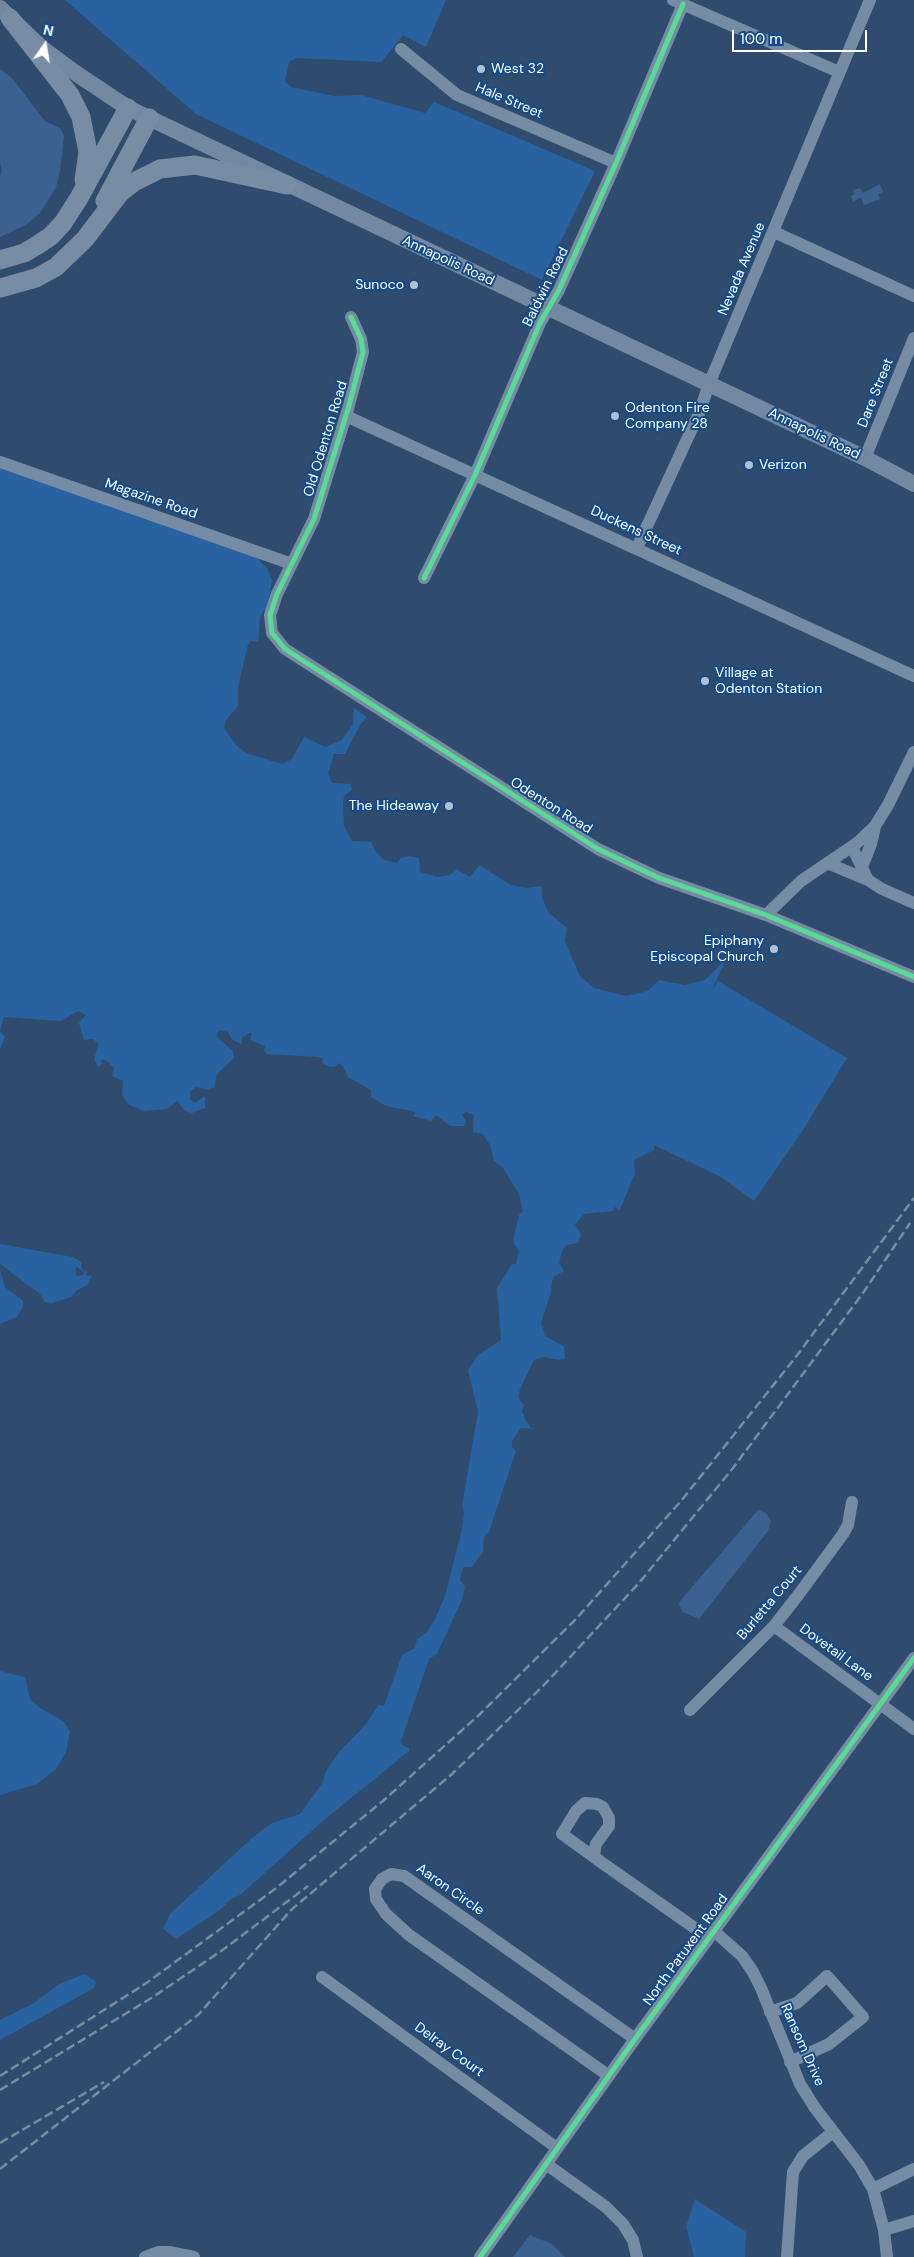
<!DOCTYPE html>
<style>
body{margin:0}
#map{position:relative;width:914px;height:2257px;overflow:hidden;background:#2f4c6e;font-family:"DM Sans",sans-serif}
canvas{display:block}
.north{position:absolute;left:20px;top:20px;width:50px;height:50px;-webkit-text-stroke:4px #144b89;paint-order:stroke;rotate:13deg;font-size:14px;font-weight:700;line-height:20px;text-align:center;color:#fff}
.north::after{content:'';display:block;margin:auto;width:18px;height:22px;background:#fff;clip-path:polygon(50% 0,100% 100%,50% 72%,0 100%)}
.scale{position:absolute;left:732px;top:30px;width:135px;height:22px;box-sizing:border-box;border:2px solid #fff;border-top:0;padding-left:6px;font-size:15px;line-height:18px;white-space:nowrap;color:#fff;-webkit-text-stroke:4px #144b89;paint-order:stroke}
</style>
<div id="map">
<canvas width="914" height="2257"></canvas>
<div class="north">N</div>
<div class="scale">100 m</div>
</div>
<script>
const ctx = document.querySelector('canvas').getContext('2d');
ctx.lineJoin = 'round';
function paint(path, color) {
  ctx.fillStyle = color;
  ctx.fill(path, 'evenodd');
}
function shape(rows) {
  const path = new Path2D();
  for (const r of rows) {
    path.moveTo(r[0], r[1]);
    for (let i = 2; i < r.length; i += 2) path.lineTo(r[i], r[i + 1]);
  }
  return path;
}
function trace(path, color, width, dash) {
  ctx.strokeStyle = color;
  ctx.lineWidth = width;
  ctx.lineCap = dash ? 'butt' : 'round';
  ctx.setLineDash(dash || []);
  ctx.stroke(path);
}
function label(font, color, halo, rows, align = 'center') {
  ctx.font = font + ' "DM Sans",sans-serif';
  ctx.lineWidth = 4;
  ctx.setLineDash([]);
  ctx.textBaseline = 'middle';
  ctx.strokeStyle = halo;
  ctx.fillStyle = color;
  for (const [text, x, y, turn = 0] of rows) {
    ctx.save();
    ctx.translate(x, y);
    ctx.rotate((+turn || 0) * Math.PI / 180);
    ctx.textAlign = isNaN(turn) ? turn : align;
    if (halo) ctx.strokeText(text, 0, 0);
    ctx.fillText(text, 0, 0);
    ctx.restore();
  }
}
paint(shape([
 [65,0,446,0,426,47,403,35,381,62,296,58,289,62,285,82,291,87,334,96,361,95,425,113,434,102,595,171,542,280,196,114],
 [0,467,256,557,267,568,272,580,268,609,263,611,260,618,258,642,251,641,248,645,238,687,238,706,226,720,224,728,236,745,246,753,282,764,292,759,304,737,325,747,342,740,353,724,354,708,367,717,360,725,345,754,334,754,328,773,332,783,351,784,352,790,344,796,343,804,344,826,352,841,371,842,376,852,384,860,397,863,401,858,410,856,419,858,420,872,438,877,450,875,456,869,470,877,479,865,511,885,526,888,542,886,542,897,548,912,567,928,565,941,572,958,580,976,594,988,626,996,648,991,659,980,685,985,705,980,726,959,712,990,718,981,847,1058,803,1130,754,1201,721,1177,654,1145,654,1150,634,1160,635,1173,620,1210,615,1207,613,1211,584,1214,575,1225,581,1234,578,1243,567,1245,563,1249,559,1262,564,1271,553,1277,550,1295,541,1323,545,1336,564,1346,565,1359,559,1360,544,1357,534,1360,520,1389,518,1398,524,1405,522,1411,525,1419,530,1427,536,1429,521,1428,512,1441,512,1447,516,1451,489,1532,484,1537,483,1552,472,1567,464,1567,462,1570,460,1580,465,1586,462,1600,437,1654,429,1659,401,1741,402,1745,409,1748,409,1751,324,1820,240,1895,231,1899,220,1910,176,1939,163,1929,170,1914,253,1837,272,1823,300,1814,323,1782,326,1771,340,1751,367,1723,378,1705,384,1706,402,1655,415,1648,417,1639,427,1632,436,1617,445,1596,461,1534,464,1514,462,1505,478,1412,468,1370,478,1355,501,1340,497,1288,512,1264,516,1264,519,1251,514,1243,514,1236,519,1215,523,1211,519,1194,503,1168,494,1161,490,1145,483,1134,473,1132,474,1115,466,1112,462,1115,466,1121,464,1126,450,1126,436,1115,431,1121,413,1116,416,1113,412,1111,386,1106,371,1097,371,1090,348,1077,343,1066,338,1063,337,1066,331,1067,323,1064,322,1058,318,1057,267,1054,264,1051,265,1046,250,1040,252,1033,249,1033,242,1038,242,1044,232,1040,228,1032,220,1030,216,1036,233,1051,234,1058,217,1074,214,1087,208,1090,196,1087,190,1092,190,1099,195,1103,205,1096,205,1108,192,1113,185,1111,177,1101,167,1109,144,1111,129,1105,122,1095,123,1081,112,1076,114,1068,107,1061,101,1059,102,1065,98,1067,94,1059,99,1043,92,1039,84,1040,79,1023,86,1015,78,1011,61,1021,4,1017,0,1031,5,1037,0,1050],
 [0,1244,73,1257,81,1262,83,1272,76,1266,76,1276,83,1275,84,1271,87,1271,86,1276,92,1275,88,1285,77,1290,71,1297,52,1303,45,1302,40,1294,0,1264],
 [0,1270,5,1287,23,1301,23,1307,17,1317,0,1324],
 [0,1671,25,1677,30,1699,40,1708,63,1721,70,1731,66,1752,56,1769,37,1784,0,1795],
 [85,1974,96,1982,94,1988,0,2040,0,2020,34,2003,59,1984],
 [695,2199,746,2232,745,2257,694,2257,686,2227]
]), '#2862a0');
paint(shape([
 [0,69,12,78,45,121,60,128,64,136,60,171,56,187,49,199,40,213,26,225,0,237,0,177,2,170,0,163],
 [880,184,883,192,878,194,880,199,864,205,861,197,853,202,851,196,855,194,853,190,860,188,863,193],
 [758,1510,766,1513,771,1521,768,1531,699,1619,683,1612,679,1604,680,1601],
 [530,2235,552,2244,565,2257,513,2257]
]), '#3a618f');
trace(shape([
 [673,0,839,72],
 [401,49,457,95,616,163],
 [774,232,914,296],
 [351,317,361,339,363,352,348,409,314,519,277,594,270,615,272,633,285,649,598,849,659,878,766,915,914,977],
 [346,416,914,676],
 [865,458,914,338],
 [0,462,292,564],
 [637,548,700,411,709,384,870,0],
 [424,578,475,475,540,323,559,290,616,163,683,4],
 [852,847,868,880,882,889,914,903],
 [827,863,868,880],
 [862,867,871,844,875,827],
 [766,915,801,881,857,843,875,826,888,805,914,752],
 [774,1626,914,1729],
 [690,1710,774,1626,799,1594,843,1534,848,1525,852,1502],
 [598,1860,562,1834,576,1811,585,1803,597,1804,603,1807,609,1818,609,1826,596,1844,595,1849,594,1855,598,1860,709,1938],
 [714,1931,742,1956,753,1972,761,1988,800,2084,815,2108,859,2165,873,2189,884,2230,887,2257],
 [322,1977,557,2148],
 [770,2012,797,2003,827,1976,863,2017,829,2044,790,2062],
 [609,2076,409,1935,386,1914,376,1899,375,1889,382,1879,391,1874,404,1876,635,2039],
 [546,2164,606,2207,623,2224,633,2240,637,2257],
 [873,2189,914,2169],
 [884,2230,914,2221],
 [145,2257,158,2252,169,2252,194,2257],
 [480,2257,635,2039,914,1658],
 [787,2257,793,2172,803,2156,833,2132]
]), '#768ca4', 12);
trace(shape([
 [0,8,43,49,74,72,128,108,149,118,709,384,865,458,914,484]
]), '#7588a1', 16);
trace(shape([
 [10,18,70,95,81,117,88,152,84,180],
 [105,201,149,118],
 [0,260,24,253,36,246,51,236,63,223,79,198,128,108],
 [0,288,36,278,56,267,85,239,120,193,134,182,160,169,195,165,287,185]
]), '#788ca3', 19);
trace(shape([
 [0,2076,145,1984,275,1889,384,1800,479,1715,576,1619,681,1501,795,1358,914,1198],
 [0,2090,153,1997,224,1949,308,1886],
 [0,2143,104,2082],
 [0,2169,199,2014,291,1910,452,1774,544,1685,639,1583,733,1468,863,1293,910,1223]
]), '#788ca3', 2.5, [9, 4]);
trace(shape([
 [351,317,361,339,363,352,348,409,314,519,277,594,270,615,272,633,285,649,598,849,659,878,766,915,914,977],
 [424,578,475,475,540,323,559,290,616,163,683,4],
 [480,2257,635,2039,914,1658]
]), '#5adb95', 5);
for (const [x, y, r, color] of [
 [481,69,5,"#b6c0cc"],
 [414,285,5,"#b6c0cc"],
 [615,416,5,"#b6c0cc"],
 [749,465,5,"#b6c0cc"],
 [705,681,5,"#b6c0cc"],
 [449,806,5,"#b6c0cc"],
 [774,949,5,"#b6c0cc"]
]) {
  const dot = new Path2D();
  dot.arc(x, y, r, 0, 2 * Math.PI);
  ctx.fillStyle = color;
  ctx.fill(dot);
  trace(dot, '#144b89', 2);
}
label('14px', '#fff', '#144b89', [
 ["West 32",491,69],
 ["Sunoco",404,285,"right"],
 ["Odenton Fire",625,408],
 ["Company 28",625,424],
 ["Verizon",759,465],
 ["Village at",715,673],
 ["Odenton Station",715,689],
 ["The Hideaway",439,806,"right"],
 ["Epiphany",764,941,"right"],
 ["Episcopal Church",764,957,"right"]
], 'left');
label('14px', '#fff', '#144b89', [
 ["Hale Street",509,101,23],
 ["Annapolis Road",448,261,25],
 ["Nevada Avenue",742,269,-67],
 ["Baldwin Road",546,287,-64],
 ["Dare Street",876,393,-68],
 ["Annapolis Road",814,434,26],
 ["Old Odenton Road",326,439,-73],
 ["Magazine Road",151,499,19],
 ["Duckens Street",636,531,25],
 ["Odenton Road",551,806,32],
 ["Burletta Court",770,1603,-50],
 ["Dovetail Lane",836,1653,36],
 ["Aaron Circle",450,1890,35],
 ["North Patuxent Road",686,1950,-54],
 ["Ransom Drive",802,2045,66],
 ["Delray Court",449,2050,36]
]);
</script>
